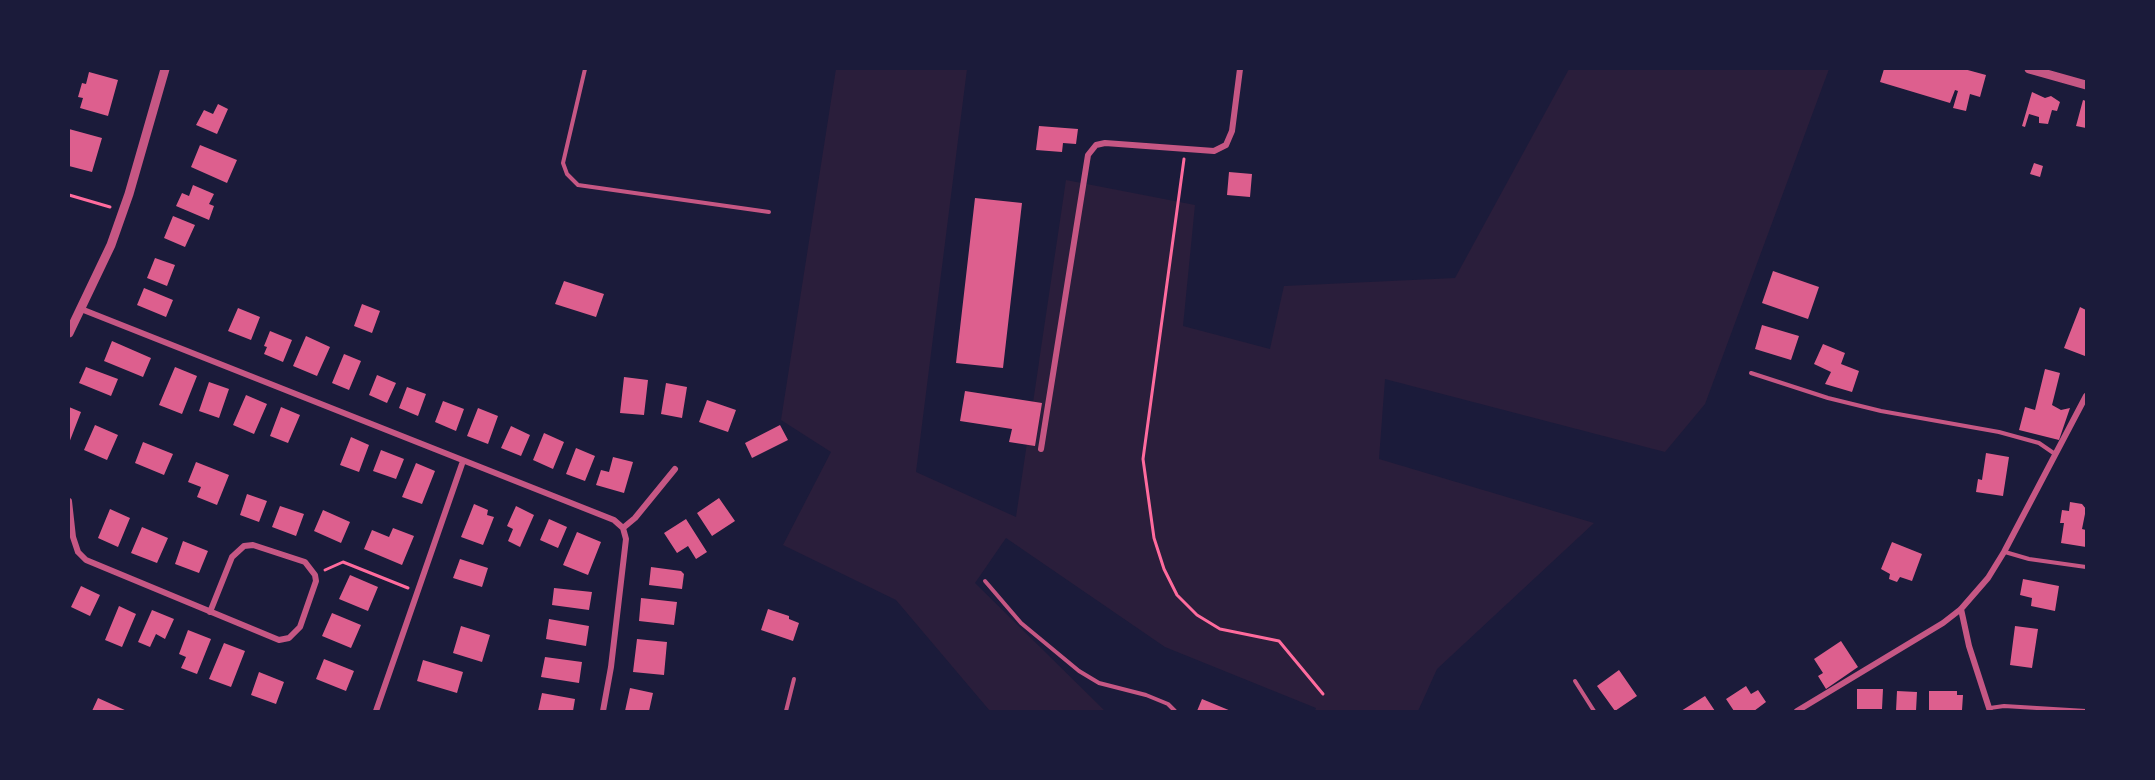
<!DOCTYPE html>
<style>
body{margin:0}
#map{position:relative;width:2155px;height:780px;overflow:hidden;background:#1b1b3a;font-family:Cabin,sans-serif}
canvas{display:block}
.frame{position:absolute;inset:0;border:70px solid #1b1b3a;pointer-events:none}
</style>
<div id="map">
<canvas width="2155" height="780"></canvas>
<div class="frame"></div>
</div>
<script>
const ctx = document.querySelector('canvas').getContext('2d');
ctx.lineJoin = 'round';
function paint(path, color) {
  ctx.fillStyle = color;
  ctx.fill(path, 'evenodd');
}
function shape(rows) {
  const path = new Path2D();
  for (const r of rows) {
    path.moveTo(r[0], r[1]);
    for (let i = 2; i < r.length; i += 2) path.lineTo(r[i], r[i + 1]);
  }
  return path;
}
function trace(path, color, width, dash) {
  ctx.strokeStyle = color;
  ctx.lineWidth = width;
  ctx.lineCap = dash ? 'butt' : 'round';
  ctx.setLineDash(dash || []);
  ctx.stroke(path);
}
paint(shape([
 [836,69,967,69,916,472,1016,517,1066,180,1195,205,1183,326,1270,349,1284,286,1455,278,1569,69,1829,69,1705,404,1665,452,1385,379,1379,459,1594,523,1437,669,1418,711,1315,711,1316,708,1165,647,1006,538,975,583,1105,711,990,711,896,600,783,545,831,452,781,420]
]), '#2a1e3b');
paint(shape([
 [1884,69,1964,69,1986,75,1980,97,1970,94,1966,111,1953,108,1958,91,1955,90,1950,103,1880,82],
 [89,72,118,80,108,116,80,108,83,98,78,97,82,83,86,84],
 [2032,92,2045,98,2051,96,2060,102,2057,111,2052,110,2048,124,2039,123,2039,117,2029,114,2025,127,2022,126],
 [2083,100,2086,101,2086,128,2076,126],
 [218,104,228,109,217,134,196,125,204,110,213,114],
 [1039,126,1078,129,1076,144,1063,143,1062,152,1036,150],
 [69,129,102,138,92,172,69,166],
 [200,145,237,160,227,183,191,167],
 [2034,163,2043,166,2040,177,2030,174],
 [1229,172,1252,174,1250,197,1227,195],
 [193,185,214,194,209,204,214,206,209,220,176,206,182,193,189,196],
 [975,198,1022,203,1003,368,956,363],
 [173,216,195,225,185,247,164,238],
 [155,258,175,265,167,286,147,278],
 [1773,271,1819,287,1808,319,1762,303],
 [564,281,604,294,596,317,555,304],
 [144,288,173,300,166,317,137,305],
 [362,304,380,311,372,333,354,326],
 [2080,307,2086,310,2085,356,2064,348],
 [238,308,260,317,251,340,228,331],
 [1762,325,1799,336,1791,360,1755,349],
 [270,331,292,340,283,362,264,354,267,347,264,346],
 [306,336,330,347,317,376,293,366],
 [112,341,151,358,143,377,104,361],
 [1823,344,1845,353,1841,364,1859,371,1852,392,1825,384,1831,372,1814,364],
 [344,354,361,361,349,390,332,383],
 [86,367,118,379,111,396,79,383],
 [175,367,197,376,182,414,159,405],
 [2045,369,2060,373,2052,405,2061,410,2070,408,2059,440,2019,430,2025,407,2035,410],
 [377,375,396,383,387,403,369,395],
 [624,377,648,380,644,415,620,413],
 [209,382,229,389,219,418,199,411],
 [666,383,687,387,682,418,661,414],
 [407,387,426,394,418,416,399,408],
 [965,391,1042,403,1035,446,1009,442,1012,429,960,421],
 [246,395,267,404,254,434,233,425],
 [707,400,736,410,728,432,699,422],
 [443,401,464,409,456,431,435,422],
 [69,407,81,412,69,443],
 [281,407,300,415,288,443,270,436],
 [478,408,498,416,488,444,467,436],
 [95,425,118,435,107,460,84,450],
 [780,425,788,440,752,458,745,443],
 [511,426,530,435,521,456,501,448],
 [544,433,564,442,553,469,533,460],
 [351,437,369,445,359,472,340,465],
 [143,442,173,454,164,475,135,463],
 [576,448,595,456,585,481,566,474],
 [381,450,404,459,396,479,373,471],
 [1986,453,2009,457,2003,496,1976,492,1978,479,1982,480],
 [613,457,633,462,624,493,596,485,601,470,609,472],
 [196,462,229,475,217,505,197,497,201,487,188,482],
 [416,463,435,471,422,504,402,497],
 [247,494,267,501,259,522,240,515],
 [719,498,735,521,712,536,697,513],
 [2070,502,2082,504,2086,509,2082,529,2086,530,2086,547,2061,543,2064,523,2060,523,2062,510,2069,511],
 [474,504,488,510,487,515,494,517,483,545,461,537],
 [280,506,304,514,296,536,272,527],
 [516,506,534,515,520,547,508,541,513,529,507,526],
 [110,509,130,518,118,547,98,538],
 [323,510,350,522,341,543,314,531],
 [549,519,567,527,558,548,540,540],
 [686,519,707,552,696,559,688,546,677,553,664,533],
 [142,527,168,538,157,563,131,553],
 [393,528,414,536,402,565,364,549,372,530,389,537],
 [577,532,601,542,588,575,563,565],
 [183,541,208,551,199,573,175,564],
 [1892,542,1922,554,1912,581,1900,577,1897,582,1889,579,1890,574,1881,569],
 [460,559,488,568,482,587,453,578],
 [651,567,681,571,684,574,682,589,649,585],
 [350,575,378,587,368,611,339,599],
 [2023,579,2059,586,2055,611,2031,606,2032,598,2020,595],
 [81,586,100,595,90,616,71,607],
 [554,588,592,592,589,610,552,605],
 [641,598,677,602,674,625,639,621],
 [119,606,136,614,122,647,105,640],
 [768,609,789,616,789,619,799,623,793,641,761,630],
 [152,610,174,619,165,639,156,634,150,647,138,642],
 [332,613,361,625,351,648,322,636],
 [549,619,589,626,586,646,546,639],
 [461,626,490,635,482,662,453,653],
 [2015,626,2038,629,2032,668,2010,665],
 [188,630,211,639,197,674,181,668,186,657,179,654],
 [637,639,667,642,664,675,633,672],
 [1841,641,1858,667,1826,689,1818,676,1823,673,1814,659],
 [224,643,245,651,231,687,209,679],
 [545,657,582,662,579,683,541,677],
 [324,659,354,671,346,691,316,679],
 [423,660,463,672,457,693,417,681],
 [1619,670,1637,696,1615,711,1597,686],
 [259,672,284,682,276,704,251,695],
 [1746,686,1751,694,1758,690,1766,702,1754,711,1734,711,1726,699],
 [630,688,653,693,649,711,625,711],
 [1857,689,1883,689,1882,709,1857,709],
 [1897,691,1917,692,1916,711,1896,711],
 [1929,691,1957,691,1957,695,1963,695,1962,710,1929,711],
 [542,693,575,699,573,711,538,711],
 [1705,696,1715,711,1681,711],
 [98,698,127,711,92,711],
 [1202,699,1231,711,1197,711]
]), '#dd5f8e');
trace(shape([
 [1184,159,1143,459,1154,538,1164,569,1177,595,1197,615,1220,629,1279,641,1323,694],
 [69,195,110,207],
 [325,570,343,562,408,588]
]), '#ff6b9d', 3);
trace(shape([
 [585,69,563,163,567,174,578,185,769,212],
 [1751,373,1828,398,1881,411,1999,432,2039,443,2055,454],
 [2005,552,2029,559,2086,567],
 [985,581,1021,623,1079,671,1099,683,1146,695,1168,704,1175,711],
 [1575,681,1594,711],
 [1990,708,2004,706,2086,711],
 [786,711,794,679]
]), '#c65784', 4);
trace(shape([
 [81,309,614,520,623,528,626,539,611,667,603,711],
 [1041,449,1088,155,1096,145,1105,143,1214,151,1226,145,1232,131,1240,69],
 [69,501,73,537,78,552,86,560,279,640,289,638,300,627,316,581,315,575,305,562,253,545,244,546,232,557,210,612],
 [623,528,635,518,675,469],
 [1961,609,1969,646,1990,711],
 [376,711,463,461],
 [1797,711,1943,623,1961,609,1988,578,2004,552,2086,396]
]), '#c65784', 6);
trace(shape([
 [2029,69,2086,85],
 [69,333,111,245,129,194,165,69]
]), '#c65784', 9);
</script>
